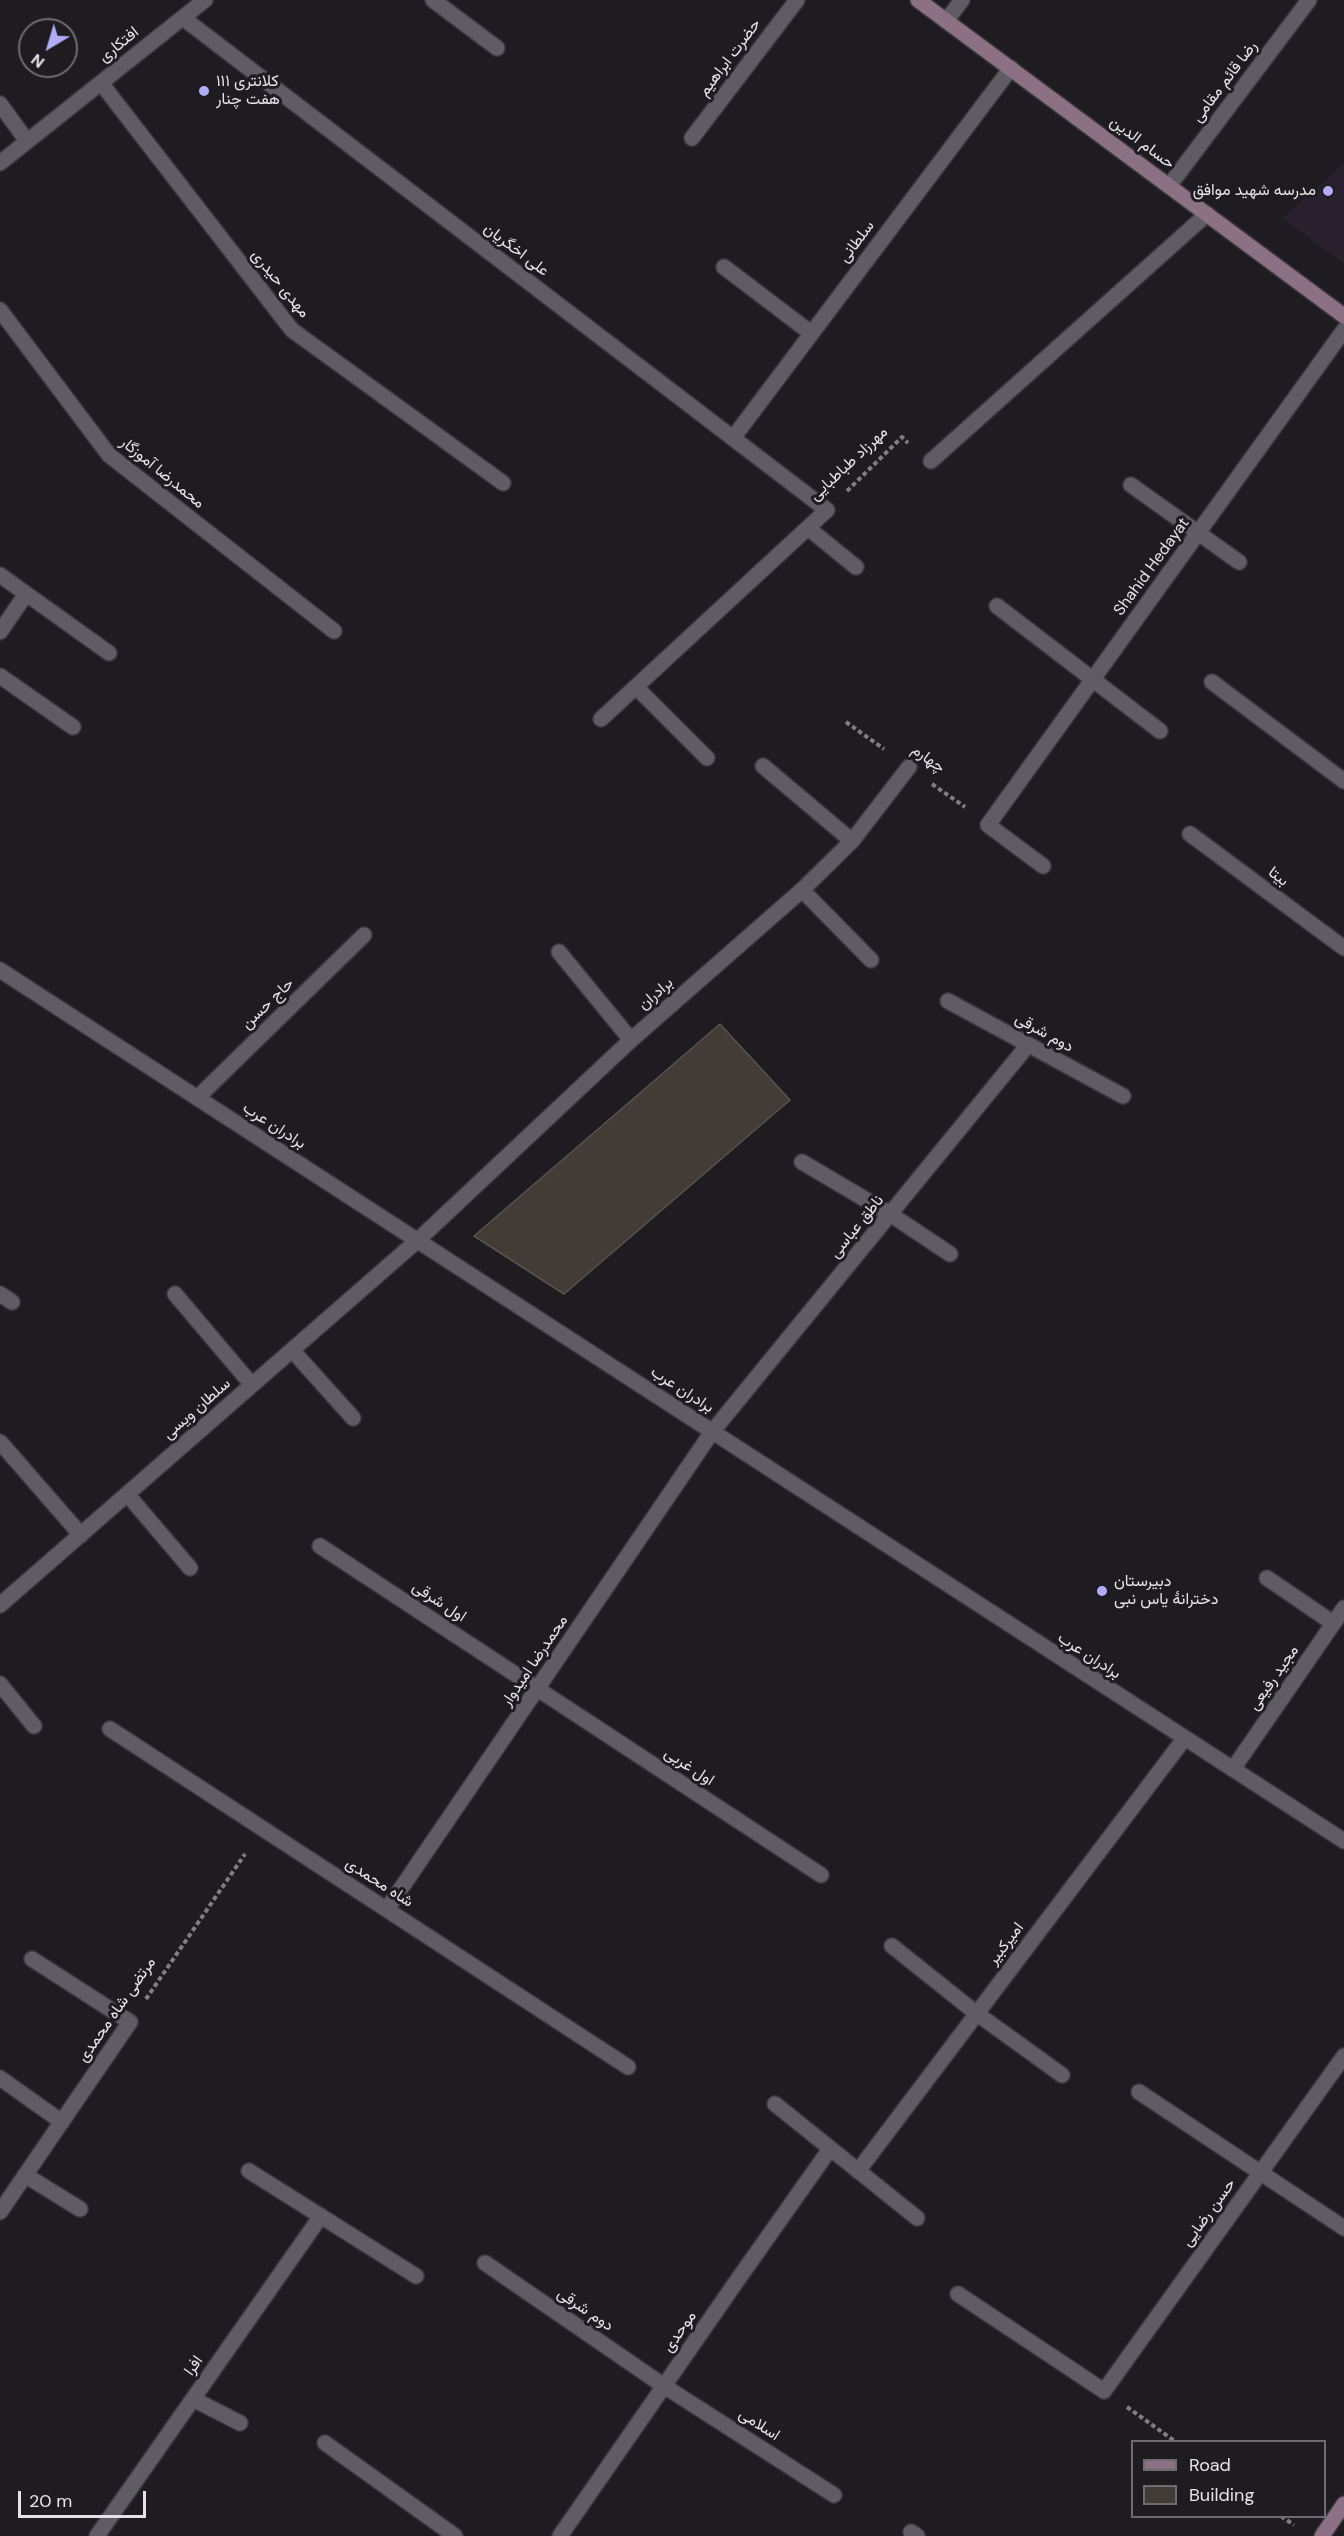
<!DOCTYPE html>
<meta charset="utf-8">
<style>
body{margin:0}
#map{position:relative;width:1344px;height:2536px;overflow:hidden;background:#1e1b21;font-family:"DM Sans",sans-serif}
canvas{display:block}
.legend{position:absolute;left:1131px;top:2440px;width:195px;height:78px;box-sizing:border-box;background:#1e1b21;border:2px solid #6e6b70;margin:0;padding:8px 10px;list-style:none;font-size:18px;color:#e5e3e7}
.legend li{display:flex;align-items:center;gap:12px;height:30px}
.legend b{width:30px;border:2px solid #6e6b70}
.north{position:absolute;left:18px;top:18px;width:60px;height:60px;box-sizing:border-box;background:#1e1b21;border:2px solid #6e6b70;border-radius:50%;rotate:218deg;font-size:16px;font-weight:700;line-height:24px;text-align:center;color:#e5e3e7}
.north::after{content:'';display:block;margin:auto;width:21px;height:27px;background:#b2adf9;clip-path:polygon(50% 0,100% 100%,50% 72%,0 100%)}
.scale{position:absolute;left:18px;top:2491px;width:128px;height:27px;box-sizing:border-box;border:3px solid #e5e3e7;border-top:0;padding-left:8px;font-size:18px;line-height:21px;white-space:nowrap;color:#e5e3e7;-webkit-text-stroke:4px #1e1b21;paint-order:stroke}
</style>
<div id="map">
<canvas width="1344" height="2536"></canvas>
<ul class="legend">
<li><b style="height:8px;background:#8c7083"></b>Road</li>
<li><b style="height:16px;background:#423c36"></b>Building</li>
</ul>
<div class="north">N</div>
<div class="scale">20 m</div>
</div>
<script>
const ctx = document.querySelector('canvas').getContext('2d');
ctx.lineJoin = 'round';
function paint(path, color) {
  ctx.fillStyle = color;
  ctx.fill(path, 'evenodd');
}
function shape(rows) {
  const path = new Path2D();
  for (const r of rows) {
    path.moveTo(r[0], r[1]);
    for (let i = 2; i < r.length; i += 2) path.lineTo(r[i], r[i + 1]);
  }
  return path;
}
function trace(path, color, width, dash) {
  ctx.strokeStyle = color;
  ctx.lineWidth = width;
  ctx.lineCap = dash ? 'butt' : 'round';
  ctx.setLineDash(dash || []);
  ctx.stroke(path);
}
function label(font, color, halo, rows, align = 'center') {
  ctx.font = font + ' "DM Sans",Vazirmatn,sans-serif';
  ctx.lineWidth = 6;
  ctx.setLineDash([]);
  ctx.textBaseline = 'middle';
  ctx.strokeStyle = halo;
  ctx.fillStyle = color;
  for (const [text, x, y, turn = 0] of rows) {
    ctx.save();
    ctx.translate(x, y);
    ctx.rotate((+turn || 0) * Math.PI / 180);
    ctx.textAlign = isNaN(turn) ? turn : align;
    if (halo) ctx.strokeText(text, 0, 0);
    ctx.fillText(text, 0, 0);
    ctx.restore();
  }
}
paint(shape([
 [1344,164,1344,264,1282,218]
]), '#28212d');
const building = shape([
 [720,1024,790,1100,564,1294,474,1236,720,1024]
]);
paint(building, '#423c36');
trace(building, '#5a534d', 1.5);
const service = shape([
 [1267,1578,1333,1623]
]);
const pedestrian = shape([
 [734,2285,830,2149]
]);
const minor = shape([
 [433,0,497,48],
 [183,18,827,510,601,719],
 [946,21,962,0],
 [101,83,292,330,503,483],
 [0,104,27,141],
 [692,138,797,0],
 [1169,186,1309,0],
 [724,267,811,333],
 [0,310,109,455,334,631],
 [733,438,1011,68],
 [931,461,1207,214],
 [1131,485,1239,562],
 [808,528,856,567],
 [0,575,109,653],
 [997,606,1160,731],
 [0,632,26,594],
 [0,676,73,727],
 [1212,682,1344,781],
 [636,687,707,758],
 [763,766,852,841],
 [1190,834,1344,948],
 [1043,866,988,825,1344,330],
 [802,890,871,960],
 [559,952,631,1040],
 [948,1001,1123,1096],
 [197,1098,364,935],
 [802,1162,890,1214,950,1254],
 [0,1294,12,1302],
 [175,1294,252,1385],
 [292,1350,353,1418],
 [0,1442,81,1535],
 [127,1494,190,1568],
 [320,1546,821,1875],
 [0,1605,418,1240,631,1040,802,890,852,841,909,767],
 [0,1684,34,1726],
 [110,1729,628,2067],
 [1233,1769,1344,1608],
 [387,1909,712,1432,1028,1045],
 [892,1946,976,2013,1062,2075],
 [0,2078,62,2122],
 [1139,2092,1344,2228],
 [775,2104,917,2218],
 [249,2171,416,2276],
 [858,2171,1184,1739],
 [25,2175,80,2209],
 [0,2212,130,2022,32,1959],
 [485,2263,664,2386,834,2495],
 [958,2294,1104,2391,1344,2056],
 [193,2399,240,2423],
 [325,2443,455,2536],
 [911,2532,917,2536],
 [97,2536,321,2216],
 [560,2536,734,2285]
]);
const tertiary = shape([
 [0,163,205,0],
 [0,970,1344,1841]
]);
const secondary = shape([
 [918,0,1344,316],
 [1322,2536,1344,2504]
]);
trace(service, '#39373b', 18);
trace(pedestrian, '#39373b', 18);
trace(minor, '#39373b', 18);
trace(tertiary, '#39373b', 18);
trace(secondary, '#39373b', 18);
trace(shape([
 [847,491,902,437,908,443],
 [846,722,884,749],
 [932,784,965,807],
 [146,1999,245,1854],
 [1127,2407,1176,2442],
 [1281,2516,1294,2525]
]), '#817e83', 4, [4.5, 3]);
trace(service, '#605c64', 15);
trace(pedestrian, '#605c64', 15);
trace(minor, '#605c64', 15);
trace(tertiary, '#605c64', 15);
trace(secondary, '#8c7083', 15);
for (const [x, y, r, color] of [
 [204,91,6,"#b2adf9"],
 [1328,191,6,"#b2adf9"],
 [1102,1591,6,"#b2adf9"]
]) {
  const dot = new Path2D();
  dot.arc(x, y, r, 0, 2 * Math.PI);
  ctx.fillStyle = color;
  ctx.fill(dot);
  trace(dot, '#1e1b21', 2);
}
label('16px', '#e5e3e7', '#1e1b21', [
 ["افتکاری",119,45,-39],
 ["حضرت ابراهیم",730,58,-53],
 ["رضا قائم مقامی",1225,82,-53],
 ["حسام الدین",1142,143,37],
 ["سلطانی",857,242,-53],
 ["علی اخگریان",516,250,37],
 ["مهدی حیدری",280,284,51],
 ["مهرزاد طباطبایی",849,464,-43],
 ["محمدرضا آموزگار",162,473,39],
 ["Shahid Hedayat",1152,567,-54],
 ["چهارم",928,759,36],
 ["بیتا",1278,877,37],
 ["برادران",656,994,-41],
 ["حاج حسن",268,1004,-44],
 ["دوم شرقی",1044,1033,29],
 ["برادران عرب",274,1126,33],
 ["ناطق عباسی",857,1227,-51],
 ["برادران عرب",682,1390,33],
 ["سلطان ویسی",197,1409,-41],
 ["اول شرقی",439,1602,33],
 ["برادران عرب",1089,1656,33],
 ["محمدرضا امیدوار",535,1661,-56],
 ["مجید رفیعی",1274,1678,-55],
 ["اول غربی",689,1767,33],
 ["شاه محمدی",379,1883,33],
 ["امیرکبیر",1006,1944,-53],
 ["مرتضی شاه محمدی",117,2010,-55],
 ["حسن رضایی",1209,2213,-54],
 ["دوم شرقی",585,2310,34],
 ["موحدی",680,2332,-55],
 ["افرا",194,2366,-55],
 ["اسلامی",759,2425,33]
]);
label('16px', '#e5e3e7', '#1e1b21', [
 ["کلانتری ۱۱۱",216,82],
 ["هفت چنار",216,100],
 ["مدرسه شهید موافق",1316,191,"right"],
 ["دبیرستان",1114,1582],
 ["دخترانهٔ یاس نبی",1114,1600]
], 'left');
</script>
